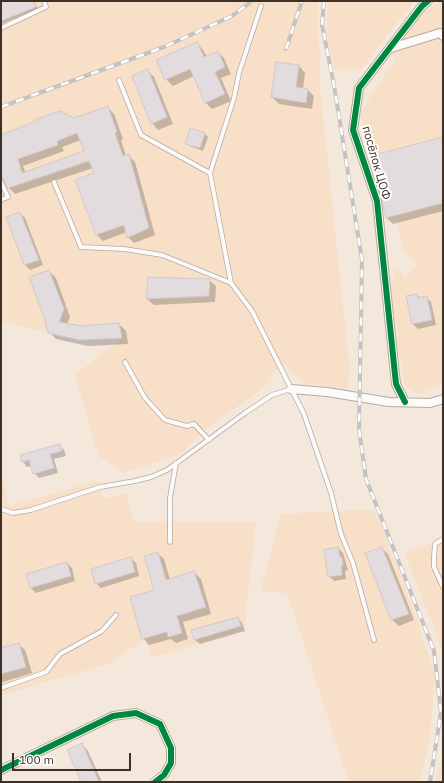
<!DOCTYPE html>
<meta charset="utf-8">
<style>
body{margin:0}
#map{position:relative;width:444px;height:783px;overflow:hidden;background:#f4e7dc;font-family:"IBM Plex Sans",sans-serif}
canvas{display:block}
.frame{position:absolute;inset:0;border:2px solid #3d3127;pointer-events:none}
.scale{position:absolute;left:12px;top:753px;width:119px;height:18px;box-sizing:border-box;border:2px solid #3d3127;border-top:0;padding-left:5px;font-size:12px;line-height:14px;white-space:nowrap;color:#3d3127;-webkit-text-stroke:3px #fff;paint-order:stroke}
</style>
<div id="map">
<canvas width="444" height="783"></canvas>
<div class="frame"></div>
<div class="scale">100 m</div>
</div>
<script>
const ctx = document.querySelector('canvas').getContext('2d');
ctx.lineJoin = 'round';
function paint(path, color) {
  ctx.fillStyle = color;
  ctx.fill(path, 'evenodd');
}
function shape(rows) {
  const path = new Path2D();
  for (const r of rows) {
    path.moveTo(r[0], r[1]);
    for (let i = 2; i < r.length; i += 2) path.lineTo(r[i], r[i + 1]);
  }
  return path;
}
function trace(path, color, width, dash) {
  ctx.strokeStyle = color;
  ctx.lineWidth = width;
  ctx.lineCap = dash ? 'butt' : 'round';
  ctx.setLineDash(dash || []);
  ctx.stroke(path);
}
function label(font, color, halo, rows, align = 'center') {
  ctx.font = font + ' "IBM Plex Sans",sans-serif';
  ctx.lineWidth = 4;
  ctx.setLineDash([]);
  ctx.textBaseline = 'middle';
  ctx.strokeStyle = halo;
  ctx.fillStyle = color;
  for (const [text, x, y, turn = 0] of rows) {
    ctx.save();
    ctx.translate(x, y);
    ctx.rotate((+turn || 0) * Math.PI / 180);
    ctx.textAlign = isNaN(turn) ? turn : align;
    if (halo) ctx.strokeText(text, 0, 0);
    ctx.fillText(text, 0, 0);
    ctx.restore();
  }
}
paint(shape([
 [1,1,318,1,320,87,350,373,346,390,302,382,285,365,272,372,267,385,204,431,181,454,124,473,98,455,75,375,121,338,80,340,1,321],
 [328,1,414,1,360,71,335,71,326,30],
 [441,1,443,1,443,384,421,394,415,393,405,386,397,341,398,334,389,287,397,268,405,278,417,265,403,250,397,220,387,223,360,113,396,58,391,53,420,13],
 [1,474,9,506,98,481,103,500,126,493,134,521,256,522,244,630,151,658,145,639,108,664,1,695],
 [371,509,379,521,416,616,435,678,430,736,420,782,349,782,287,593,260,592,281,514],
 [441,538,443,541,443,652,405,554],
 [443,755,443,782,435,782]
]), '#f8dfc8');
paint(shape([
 [1,1,34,1,38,9,1,24],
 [197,43,203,50,207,57,217,52,224,58,231,74,221,78,231,101,212,109,206,103,194,76,173,86,166,79],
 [299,66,305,73,303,89,308,90,314,96,312,109,279,104,272,97],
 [147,70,154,77,173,124,158,130,152,123],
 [107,107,114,114,123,139,121,140,126,156,128,155,135,162,155,235,134,243,128,237,127,232,103,241,96,234,95,174,93,168,15,194,8,187,1,172,1,136,74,119],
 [81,140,85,152,26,173,23,166,64,151,62,147],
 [205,134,208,137,203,151,190,146,186,143],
 [443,138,443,211,393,224,386,217,384,189],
 [20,213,25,218,43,265,30,270,25,265,7,218],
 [49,271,56,278,70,317,67,324,82,327,119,324,126,331,128,344,88,346,56,339,49,332,45,317],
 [209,280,216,286,215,302,154,305,147,299],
 [417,295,421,298,426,297,431,302,436,325,418,329,413,324,407,297],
 [59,445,64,450,66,456,54,459,58,473,39,478,34,473,32,466,27,467,23,462],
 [338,548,343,553,348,570,345,571,346,579,334,581,329,576],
 [382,548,388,554,414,620,399,626,392,620,366,554],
 [157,553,164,559,170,580,194,572,201,579,211,614,183,622,188,639,176,643,171,639,149,645,143,638,155,591],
 [131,558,136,563,139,576,101,588,96,583],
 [67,563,72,568,75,581,36,593,31,588],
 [238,618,242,623,245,631,200,644,195,640],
 [1,643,3,648,18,644,25,650,32,673,3,682,1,680],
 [82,744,88,751,102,782,82,782]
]), '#0003');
const building = shape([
 [1,1,34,1,36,7,1,21,1,1],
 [197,42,204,57,218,51,225,67,215,72,225,94,205,103,190,69,165,80,156,60,197,42],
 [276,62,299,65,296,87,308,89,306,103,271,97,276,62],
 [148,69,167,117,151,124,132,76,148,69],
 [108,106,117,132,115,133,123,156,129,154,149,228,127,238,124,225,96,235,75,180,94,173,89,161,8,188,1,175,1,135,36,121,36,119,60,111,74,118,108,106],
 [77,133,84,151,22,173,18,159,58,145,57,141,77,133],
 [190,128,205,133,200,148,185,144,190,128],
 [443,137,443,203,386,218,379,189,383,188,374,155,443,137],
 [20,212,39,260,24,265,6,217,20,212],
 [49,270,64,309,59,322,82,326,119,323,122,338,80,340,48,333,44,317,29,277,49,270],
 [148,277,210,279,209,296,146,299,148,277],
 [417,294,418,298,427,296,432,320,412,324,406,296,417,294],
 [60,444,62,451,50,454,54,468,33,474,29,460,22,462,20,455,60,444],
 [338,547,340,557,342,557,343,566,341,566,342,575,328,577,324,550,338,547],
 [382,547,409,614,391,620,365,553,382,547],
 [158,552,166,580,194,571,206,607,177,616,182,633,168,637,167,632,142,639,130,597,154,590,144,556,158,552],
 [131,557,135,572,95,584,91,569,131,557],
 [67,562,71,576,30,588,26,574,67,562],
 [238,617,241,626,194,640,191,630,238,617],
 [19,643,26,667,1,674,1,648,19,643],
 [82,743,99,782,81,782,67,750,82,743]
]);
paint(building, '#e3dcde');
trace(building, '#d1cacc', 1);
const service = shape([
 [261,6,239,73,234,98,210,173,231,283,252,311,304,414,331,493,341,534,353,563,374,640],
 [1,28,46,7,44,1],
 [119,80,141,135,210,173],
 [1,182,8,197,1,200],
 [54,182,81,247,124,249,162,255,231,283],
 [125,362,145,398,165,420,187,426,194,424,209,440],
 [1,509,13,513,31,510,100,487,135,481,151,477,167,470,245,413,272,395,291,389],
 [443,539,435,544,434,557,434,567,443,587],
 [170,542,170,498,176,463],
 [1,688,46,672,60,654,102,631,116,615]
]);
const minor = shape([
 [391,48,440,33,443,36],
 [291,389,327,392,389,402,430,403,443,399],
 [405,402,396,384,377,201,353,130,359,88,422,6,428,1],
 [1,770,113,716,136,713,160,724,171,748,171,763,164,775,155,782]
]);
trace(service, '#b5aaa1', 5.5);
trace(minor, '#b5aaa1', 10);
trace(service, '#fdfbfa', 4);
trace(minor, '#fdfbfa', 8);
const rail = shape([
 [324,1,322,25,334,85,362,260,359,429,366,479,434,651,441,712,430,782],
 [286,49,302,1],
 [1,107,164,47,232,16,252,1]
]);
trace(rail, '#c6c2c0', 4);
trace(rail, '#fff', 2.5, [8]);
trace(shape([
 [405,402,396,384,377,201,353,130,359,88,422,6,428,1],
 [1,770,113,716,136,713,160,724,171,748,171,763,164,775,155,782]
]), '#00873e', 6);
label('12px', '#3d3127', '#fff', [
 ["посёлок ЦОФ",376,163,74]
]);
</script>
